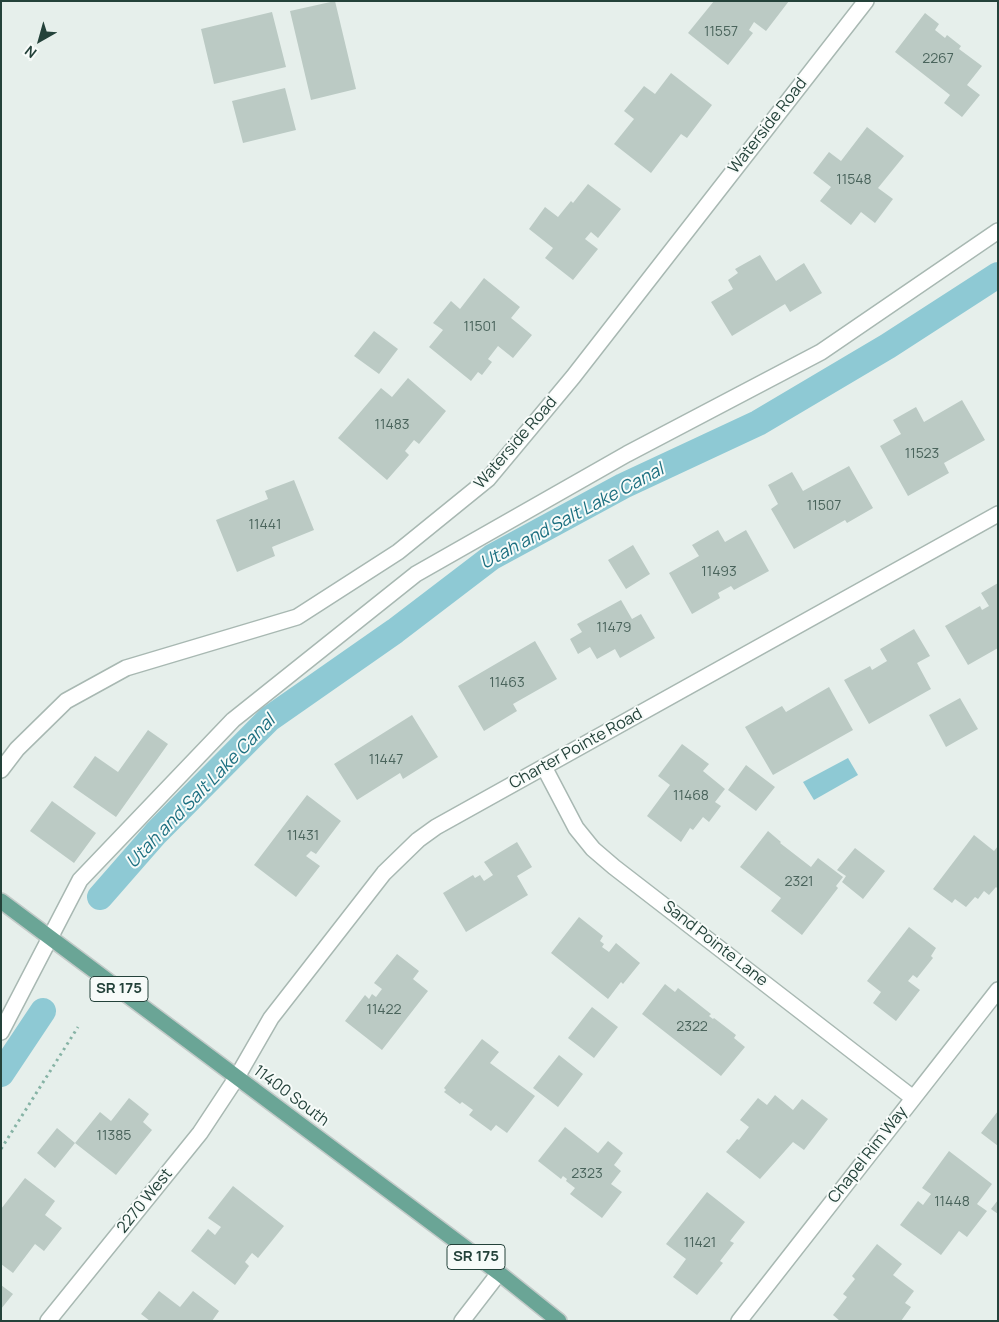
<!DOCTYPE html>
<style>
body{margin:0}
#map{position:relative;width:999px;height:1322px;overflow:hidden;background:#e6efeb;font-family:Manrope,sans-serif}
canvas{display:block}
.frame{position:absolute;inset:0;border:2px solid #24423a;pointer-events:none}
.north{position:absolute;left:15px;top:15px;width:50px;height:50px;-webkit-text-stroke:4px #f7fbf9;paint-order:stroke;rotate:218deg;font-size:14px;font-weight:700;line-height:20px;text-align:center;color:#24423a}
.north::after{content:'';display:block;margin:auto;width:18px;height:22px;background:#24423a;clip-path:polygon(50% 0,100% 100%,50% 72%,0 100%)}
</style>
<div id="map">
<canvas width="999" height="1322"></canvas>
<div class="frame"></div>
<div class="north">N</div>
</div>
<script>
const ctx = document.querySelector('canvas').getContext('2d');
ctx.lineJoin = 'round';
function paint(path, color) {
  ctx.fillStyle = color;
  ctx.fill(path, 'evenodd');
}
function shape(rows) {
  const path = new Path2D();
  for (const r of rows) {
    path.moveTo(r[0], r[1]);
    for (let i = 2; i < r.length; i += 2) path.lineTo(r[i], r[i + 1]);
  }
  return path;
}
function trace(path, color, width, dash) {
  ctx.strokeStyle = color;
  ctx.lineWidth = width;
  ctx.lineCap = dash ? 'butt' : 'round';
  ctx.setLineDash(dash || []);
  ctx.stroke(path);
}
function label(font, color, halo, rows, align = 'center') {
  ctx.font = font + ' Manrope,sans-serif';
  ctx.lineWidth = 4;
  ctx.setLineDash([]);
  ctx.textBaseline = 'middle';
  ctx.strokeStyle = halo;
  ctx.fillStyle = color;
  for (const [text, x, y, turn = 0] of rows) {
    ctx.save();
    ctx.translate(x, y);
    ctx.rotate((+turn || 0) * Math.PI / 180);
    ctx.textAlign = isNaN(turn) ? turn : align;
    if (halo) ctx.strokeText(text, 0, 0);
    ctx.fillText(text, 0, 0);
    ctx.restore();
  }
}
paint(shape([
 [848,758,858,775,814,800,803,782]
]), '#8ec9d4');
trace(shape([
 [100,897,156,833,269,719,395,631,492,557,623,486,758,423,888,346,998,275],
 [1,1074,43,1011]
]), '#8ec9d4', 26);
paint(shape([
 [335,1,356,89,311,100,290,11],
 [714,1,789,1,766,31,754,22,749,30,753,33,728,65,688,33],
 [272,12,286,67,214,84,201,29],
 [925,13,939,24,935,30,945,38,947,35,961,46,959,49,982,66,967,85,980,95,962,117,944,103,950,95,895,52],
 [671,73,712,105,687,138,681,134,651,173,614,144,634,119,624,111,644,86,655,94],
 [285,88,296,130,243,143,232,101],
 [867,127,904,156,878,188,893,199,875,223,861,212,851,225,820,201,831,187,813,173,829,152,841,161],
 [588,184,621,209,598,238,591,232,585,239,598,249,573,280,545,258,553,248,529,229,545,207,558,217,571,201,573,203],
 [760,255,776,281,804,263,822,293,790,312,785,304,732,336,711,302,733,289,728,280,738,273,735,269],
 [484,278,520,307,511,318,532,335,513,358,498,346,488,359,492,362,482,375,478,372,471,381,429,347,443,330,433,323,451,301,460,309],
 [374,331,398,349,379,374,354,356],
 [408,378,446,411,419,444,414,440,405,451,409,455,387,480,338,438,381,388,392,397],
 [962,400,985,440,944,463,949,473,908,496,880,446,901,434,893,420,916,407,924,422],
 [849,466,873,508,847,523,845,520,794,549,771,509,778,504,768,485,792,472,803,491],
 [294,480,314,530,272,547,275,556,237,572,216,520,268,499,265,491],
 [718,530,725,542,746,530,769,571,734,590,731,586,718,593,720,598,692,614,669,573,699,556,692,545],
 [633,545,650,574,626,589,608,560],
 [998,583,998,648,968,665,945,626,980,606,982,610,989,606,981,593],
 [621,600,632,619,641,614,655,638,620,658,615,649,597,659,590,647,578,654,570,639,582,632,577,624],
 [914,629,930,656,917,663,931,689,869,724,844,680,870,666,872,670,887,661,880,649],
 [535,641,557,679,513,704,517,711,484,731,458,686],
 [829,687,853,730,773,775,745,727,782,706,786,712],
 [960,698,978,729,946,747,929,715],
 [412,715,438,757,403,779,400,773,357,800,334,764],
 [148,730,168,744,116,817,73,787,95,756,118,772],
 [682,744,709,764,703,771,725,789,715,802,721,806,709,822,703,817,693,830,690,828,681,842,647,816,670,785,658,776],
 [746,765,775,787,756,811,728,790],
 [307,795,341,821,316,854,311,851,306,856,320,866,296,897,254,865],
 [52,801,96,833,74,863,30,831],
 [768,831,781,842,780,843,811,867,818,858,843,877,836,886,838,888,802,935,771,911,781,898,740,867],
 [974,835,994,851,998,846,998,889,996,887,989,895,984,891,978,899,975,897,966,907,955,899,952,903,933,889],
 [517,842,532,867,517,876,528,895,466,932,443,893,473,875,475,878,480,875,484,881,493,875,484,862],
 [855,848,885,871,863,899,842,882,846,876,837,870],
 [579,917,603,936,600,941,604,944,602,947,609,952,616,943,640,963,623,984,621,982,608,999,551,953],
 [909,927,936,948,931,956,933,958,917,978,913,975,908,981,920,990,896,1021,873,1003,881,992,867,981],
 [397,954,419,971,413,979,428,991,382,1050,345,1021,365,995,369,999,372,994,376,997,382,989,374,983],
 [665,984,675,992,678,988,711,1014,709,1016,713,1019,714,1018,736,1035,734,1038,745,1047,721,1076,642,1014],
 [592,1007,618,1027,594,1058,568,1038],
 [482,1039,499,1052,490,1063,535,1096,507,1133,496,1125,491,1131,469,1115,473,1110,462,1102,460,1104,444,1092,446,1090,444,1088],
 [559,1055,583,1074,558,1107,533,1088],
 [775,1095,793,1110,802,1099,828,1119,804,1150,793,1142,760,1179,726,1152,737,1139,739,1140,749,1127,740,1120,758,1098,767,1105],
 [129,1098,149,1114,143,1122,152,1130,116,1175,75,1143,100,1112,111,1121],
 [998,1111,998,1146,981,1133],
 [565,1127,598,1153,608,1141,623,1153,614,1165,621,1171,611,1184,622,1192,602,1218,570,1194,575,1188,566,1181,567,1179,563,1176,561,1179,538,1161],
 [57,1128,75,1143,55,1168,37,1153],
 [949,1151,992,1184,977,1204,987,1211,967,1237,959,1231,941,1255,900,1225,918,1201,923,1205,931,1194,922,1188],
 [25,1178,55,1201,45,1215,62,1228,44,1251,35,1244,13,1273,1,1264,1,1209],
 [233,1186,284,1226,258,1258,252,1253,245,1262,249,1266,235,1285,191,1251,208,1229,215,1235,221,1227,208,1218],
 [707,1192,745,1222,730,1241,734,1243,720,1261,723,1263,697,1295,673,1277,686,1259,666,1244],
 [998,1200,998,1214,991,1209],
 [877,1244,902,1264,893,1275,914,1291,905,1303,911,1307,901,1321,840,1321,833,1315,847,1297,843,1294,855,1279,852,1276],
 [1,1285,13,1294,1,1309],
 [159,1291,180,1307,193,1291,219,1311,212,1321,150,1321,141,1314]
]), '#bbcac4');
const minor = shape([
 [544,767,576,828,593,849,614,867,913,1098],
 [1,770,17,749,66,701,126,668,297,617,398,552,488,479,573,377,866,1],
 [1,1032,80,880,233,720,416,574,627,454,821,352,998,231],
 [48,1321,200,1133,237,1077,271,1018,384,873,418,840,436,827,998,514],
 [462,1321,499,1273],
 [739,1321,998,990]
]);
const major = shape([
 [1,901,499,1273,559,1321]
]);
trace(minor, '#a8b8b2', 18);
trace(major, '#c2cac8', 18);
trace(shape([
 [1,1149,78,1027]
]), '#86b3a5', 3, [2.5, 4]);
trace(minor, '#fff', 15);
trace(major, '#6aa596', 15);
label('14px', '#4a645c', null, [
 ["11557",721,32],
 ["2267",938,59],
 ["11548",854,180],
 ["11501",480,327],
 ["11483",392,425],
 ["11523",922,454],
 ["11507",824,506],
 ["11441",265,525],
 ["11493",719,572],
 ["11479",614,628],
 ["11463",507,683],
 ["11447",386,760],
 ["11468",691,796],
 ["11431",303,836],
 ["2321",799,882],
 ["11422",384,1010],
 ["2322",692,1027],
 ["11385",114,1136],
 ["2323",587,1174],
 ["11448",952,1202],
 ["11421",700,1243]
]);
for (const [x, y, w] of [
 [119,989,58],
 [476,1257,58]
]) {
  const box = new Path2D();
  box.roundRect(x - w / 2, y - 12.5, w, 25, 4);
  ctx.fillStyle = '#f7fbf9';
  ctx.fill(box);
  trace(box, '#24423a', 1);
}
label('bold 15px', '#24423a', null, [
 ["SR 175",119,989],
 ["SR 175",476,1257]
]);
label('16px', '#24423a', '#f7fbf9', [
 ["Waterside Road",768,126,-52],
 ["Waterside Road",516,443,-49],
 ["Charter Pointe Road",576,749,-29],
 ["Sand Pointe Lane",715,944,38],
 ["11400 South",291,1096,37],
 ["Chapel Rim Way",868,1155,-52],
 ["2270 West",145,1201,-51]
]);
label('italic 18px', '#1c6f80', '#f7fbf9', [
 ["Utah and Salt Lake Canal",572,517,-28],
 ["Utah and Salt Lake Canal",201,792,-46]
]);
</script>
